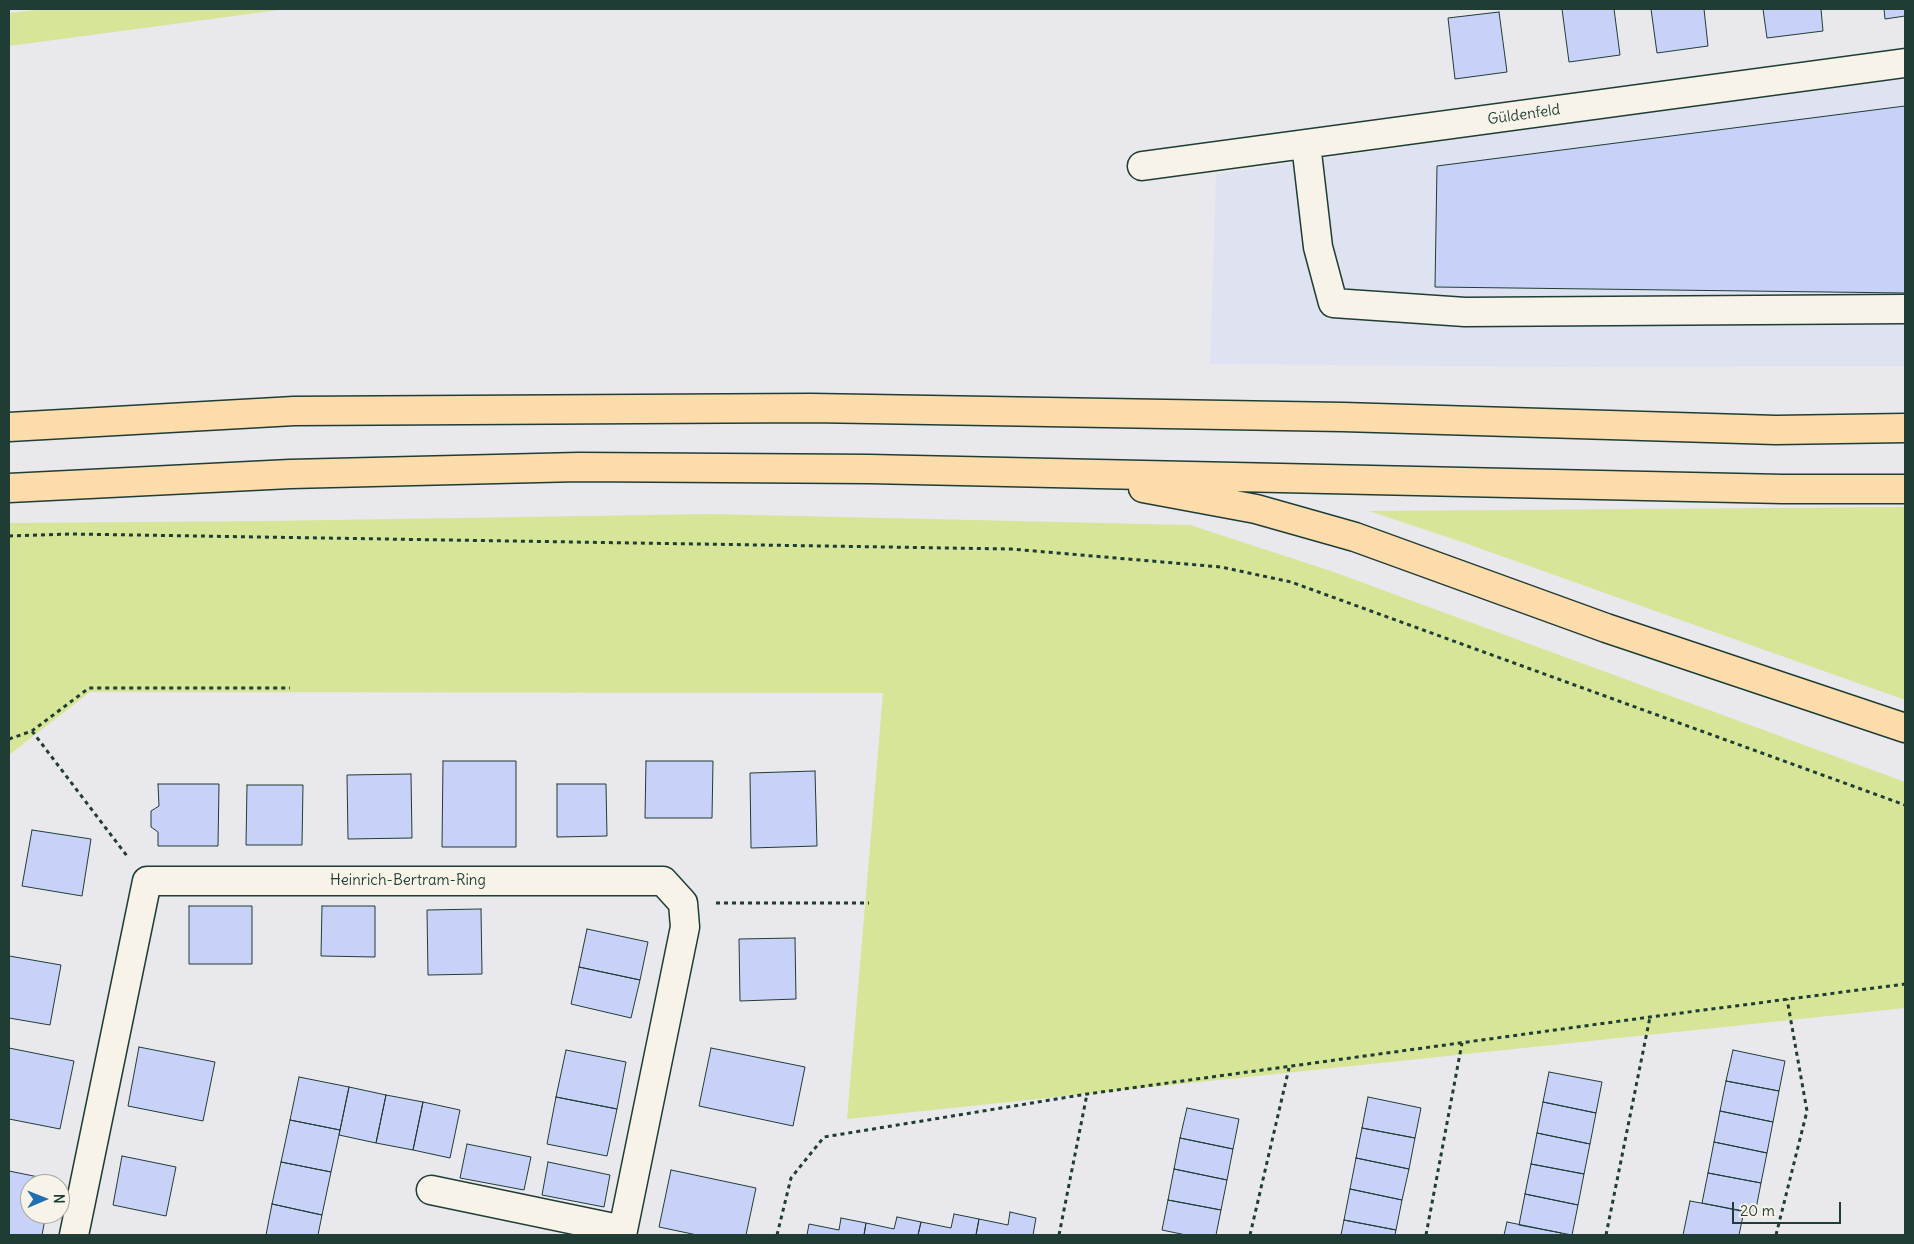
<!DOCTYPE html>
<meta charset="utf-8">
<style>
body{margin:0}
#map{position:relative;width:1914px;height:1244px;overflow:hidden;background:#e9e9ed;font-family:Delius,sans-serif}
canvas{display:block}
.frame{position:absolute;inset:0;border:10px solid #1f3d34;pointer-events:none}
.north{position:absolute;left:20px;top:1174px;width:50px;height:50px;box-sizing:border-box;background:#f7f3e8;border:1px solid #a1aaa0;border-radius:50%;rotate:89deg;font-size:14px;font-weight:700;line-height:20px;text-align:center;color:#1f3d34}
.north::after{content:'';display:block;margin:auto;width:18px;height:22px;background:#1f6fb2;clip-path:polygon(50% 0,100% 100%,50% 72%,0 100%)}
.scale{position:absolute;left:1732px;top:1202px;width:109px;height:22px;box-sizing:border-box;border:2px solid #1f3d34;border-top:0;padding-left:6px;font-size:15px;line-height:18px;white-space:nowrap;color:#1f3d34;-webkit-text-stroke:4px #f7f3e8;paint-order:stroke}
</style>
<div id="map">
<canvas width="1914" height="1244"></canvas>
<div class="frame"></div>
<div class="north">N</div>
<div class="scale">20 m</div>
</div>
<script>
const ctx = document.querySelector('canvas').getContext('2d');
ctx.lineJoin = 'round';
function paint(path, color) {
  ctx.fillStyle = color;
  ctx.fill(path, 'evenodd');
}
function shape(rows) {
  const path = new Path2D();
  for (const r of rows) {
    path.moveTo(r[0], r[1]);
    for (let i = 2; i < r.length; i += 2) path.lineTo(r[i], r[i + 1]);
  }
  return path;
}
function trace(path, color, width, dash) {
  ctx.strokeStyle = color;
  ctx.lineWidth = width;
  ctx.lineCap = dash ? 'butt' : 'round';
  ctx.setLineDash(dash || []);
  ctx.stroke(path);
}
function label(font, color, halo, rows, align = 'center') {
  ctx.font = font + ' Delius,sans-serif';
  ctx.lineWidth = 4;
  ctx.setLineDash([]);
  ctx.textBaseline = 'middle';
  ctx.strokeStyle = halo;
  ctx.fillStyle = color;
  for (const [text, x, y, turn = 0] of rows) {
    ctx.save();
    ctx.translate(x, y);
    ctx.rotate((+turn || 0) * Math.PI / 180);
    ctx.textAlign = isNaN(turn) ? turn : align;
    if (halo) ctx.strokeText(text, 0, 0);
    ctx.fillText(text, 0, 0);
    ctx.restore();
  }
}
paint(shape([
 [1905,79,1905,366,1556,367,1210,364,1216,174,1624,115]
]), '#dfe2f0');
paint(shape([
 [44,9,286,9,9,46,9,13],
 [1905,507,1905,700,1462,542,1369,511],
 [711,514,1190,525,1331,571,1905,782,1905,1008,847,1119,883,693,90,692,9,755,9,523,267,521]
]), '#d6e598');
const building = shape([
 [1562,9,1614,9,1620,55,1569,62,1562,9],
 [1651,9,1704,9,1708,46,1657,53,1651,9],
 [1763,9,1821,9,1823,31,1767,38,1763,9],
 [1884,9,1905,9,1905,16,1885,19,1884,9],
 [1499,12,1507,72,1455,79,1448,18,1499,12],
 [1905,106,1905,293,1435,287,1437,166,1905,106],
 [443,761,516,761,516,847,442,847,443,761],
 [646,761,713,761,712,818,645,818,646,761],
 [815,771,817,846,751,848,750,773,815,771],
 [411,774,412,838,348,839,347,775,411,774],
 [158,784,219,784,218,846,158,846,158,832,151,827,151,811,159,806,158,784],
 [557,784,606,784,607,836,557,837,557,784],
 [247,785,303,785,302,845,246,845,247,785],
 [32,830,91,839,82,896,22,886,32,830],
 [189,906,252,906,252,964,189,964,189,906],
 [322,906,375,906,375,957,321,956,322,906],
 [481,909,482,974,428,975,427,910,481,909],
 [587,929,648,942,640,980,579,967,587,929],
 [795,938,796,999,740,1001,739,939,795,938],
 [9,956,61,965,50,1025,9,1018,9,956],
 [579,967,640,980,631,1018,571,1004,579,967],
 [139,1047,215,1062,203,1121,128,1106,139,1047],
 [9,1048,74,1061,60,1129,9,1119,9,1048],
 [711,1048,805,1067,793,1126,699,1106,711,1048],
 [566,1050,626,1062,617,1109,556,1097,566,1050],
 [1733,1050,1785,1061,1779,1091,1726,1081,1733,1050],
 [1549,1072,1602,1082,1596,1113,1543,1102,1549,1072],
 [299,1077,349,1087,340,1130,290,1120,299,1077],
 [1726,1081,1779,1091,1773,1122,1720,1111,1726,1081],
 [349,1087,386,1095,376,1143,339,1135,349,1087],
 [386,1095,423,1102,413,1150,376,1143,386,1095],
 [556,1097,617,1109,607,1156,547,1144,556,1097],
 [1368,1097,1421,1108,1415,1138,1362,1128,1368,1097],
 [423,1102,460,1110,450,1158,413,1150,423,1102],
 [1543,1102,1596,1113,1590,1144,1537,1133,1543,1102],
 [1187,1108,1239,1119,1233,1149,1180,1138,1187,1108],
 [1720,1111,1773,1122,1767,1153,1714,1142,1720,1111],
 [290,1120,340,1130,331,1172,281,1162,290,1120],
 [1362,1128,1415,1138,1409,1169,1356,1158,1362,1128],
 [1537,1133,1590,1144,1584,1174,1531,1164,1537,1133],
 [1180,1138,1233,1149,1227,1180,1174,1169,1180,1138],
 [1714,1142,1767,1153,1761,1183,1708,1173,1714,1142],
 [467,1144,531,1157,524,1190,460,1178,467,1144],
 [122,1156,176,1167,166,1216,113,1205,122,1156],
 [1356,1158,1409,1169,1402,1200,1350,1189,1356,1158],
 [281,1162,331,1172,322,1215,272,1204,281,1162],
 [548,1162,610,1175,604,1207,542,1195,548,1162],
 [1531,1164,1584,1174,1578,1205,1525,1194,1531,1164],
 [1174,1169,1227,1180,1221,1210,1168,1200,1174,1169],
 [671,1170,756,1188,746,1235,697,1235,659,1227,671,1170],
 [9,1171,53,1180,52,1184,30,1184,30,1214,46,1214,42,1235,9,1235,9,1171],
 [1708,1173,1761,1183,1755,1214,1702,1203,1708,1173],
 [1350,1189,1402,1200,1396,1230,1344,1220,1350,1189],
 [1525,1194,1578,1205,1572,1235,1519,1225,1525,1194],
 [1168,1200,1221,1210,1216,1235,1186,1235,1162,1230,1168,1200],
 [1690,1201,1744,1211,1739,1235,1683,1235,1690,1201],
 [272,1204,322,1215,318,1235,266,1235,272,1204],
 [1010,1212,1036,1218,1033,1235,976,1235,979,1219,1008,1225,1010,1212],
 [954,1214,979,1219,976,1235,918,1235,921,1222,951,1228,954,1214],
 [897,1217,921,1222,918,1235,864,1235,866,1223,894,1229,897,1217],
 [841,1218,866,1223,864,1235,807,1235,809,1224,839,1230,841,1218],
 [1344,1220,1396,1230,1395,1235,1341,1235,1344,1220],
 [1507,1222,1561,1233,1560,1235,1504,1235,1507,1222]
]);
paint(building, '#c8d1f8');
trace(building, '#1f3d34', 1);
const minor = shape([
 [1306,144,1318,247,1333,303,1465,312,1905,309],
 [1142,166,1905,63],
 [431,1190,623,1230],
 [74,1235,147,881,663,881,683,903,685,927,622,1235]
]);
const highway = shape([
 [9,427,294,411,811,408,1343,417,1776,430,1905,428],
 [9,488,290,474,579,467,869,469,1783,489,1905,489],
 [1143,488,1256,509,1355,537,1606,628,1905,728]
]);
trace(minor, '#1f3d34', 31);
trace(highway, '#1f3d34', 31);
trace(shape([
 [9,536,72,534,1011,549,1221,567,1291,582,1905,805],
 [32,731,127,856],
 [9,739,32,731,89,688,290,688],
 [716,903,869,903],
 [777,1235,791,1178,824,1137,1087,1094,1650,1017,1905,984],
 [1059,1235,1087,1094],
 [1250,1235,1289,1068],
 [1426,1235,1462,1043],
 [1606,1235,1650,1017],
 [1776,1235,1807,1111,1787,999]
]), '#1f3d34', 3, [4, 4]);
trace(minor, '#f7f3e8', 28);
trace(highway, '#fddcac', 28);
label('15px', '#1f3d34', '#f7f3e8', [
 ["Güldenfeld",1524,115,-8],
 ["Heinrich-Bertram-Ring",408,881]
]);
</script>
